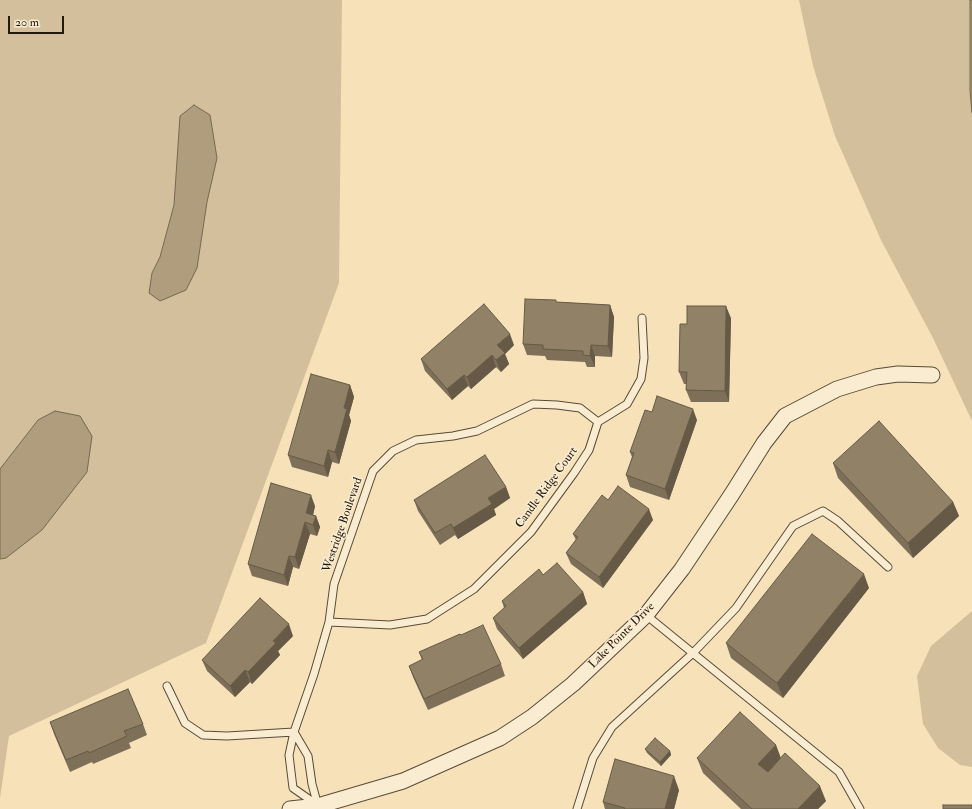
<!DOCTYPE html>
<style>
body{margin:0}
#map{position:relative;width:972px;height:809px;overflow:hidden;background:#f7e1b8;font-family:"IM FELL Double Pica",serif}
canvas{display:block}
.scale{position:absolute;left:8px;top:16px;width:56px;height:18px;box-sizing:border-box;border:2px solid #22190d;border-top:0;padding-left:5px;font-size:12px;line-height:14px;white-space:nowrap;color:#22190d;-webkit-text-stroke:3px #faecd1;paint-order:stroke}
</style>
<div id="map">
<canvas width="972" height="809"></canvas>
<div class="scale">20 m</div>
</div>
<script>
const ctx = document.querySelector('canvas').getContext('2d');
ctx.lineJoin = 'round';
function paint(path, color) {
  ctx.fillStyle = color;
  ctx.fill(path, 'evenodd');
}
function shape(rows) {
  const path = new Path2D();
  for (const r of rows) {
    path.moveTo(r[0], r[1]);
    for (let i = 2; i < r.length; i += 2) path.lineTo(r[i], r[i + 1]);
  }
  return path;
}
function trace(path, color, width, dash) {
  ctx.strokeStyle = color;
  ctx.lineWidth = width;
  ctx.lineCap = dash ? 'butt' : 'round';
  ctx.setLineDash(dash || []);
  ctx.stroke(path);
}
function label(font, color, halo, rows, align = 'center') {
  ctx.font = font + ' "IM FELL Double Pica",serif';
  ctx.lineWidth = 3;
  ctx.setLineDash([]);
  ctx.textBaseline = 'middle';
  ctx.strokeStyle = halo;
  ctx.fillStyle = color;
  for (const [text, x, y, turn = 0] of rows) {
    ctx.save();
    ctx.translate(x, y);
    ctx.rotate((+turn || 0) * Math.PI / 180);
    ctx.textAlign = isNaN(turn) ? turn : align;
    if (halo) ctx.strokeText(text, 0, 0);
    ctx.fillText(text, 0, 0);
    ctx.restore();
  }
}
paint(shape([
 [0,0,342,0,339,283,206,643,9,736,0,798],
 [799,0,970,0,970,91,972,113,972,421,933,338,881,240,835,136,813,66],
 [972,611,972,767,960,765,938,748,923,724,917,676,931,646]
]), '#d3bf9b');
const water = shape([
 [970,0,972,0,972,113,970,91,970,0],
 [194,105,210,115,217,158,207,202,197,268,186,290,160,301,149,293,152,273,160,257,174,205,180,116,194,105],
 [55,411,80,416,92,436,87,472,42,530,6,558,0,559,0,469,38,420,55,411]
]);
paint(water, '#af9d7e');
trace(water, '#776851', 1);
const lane = shape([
 [646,615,839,772,860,809],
 [329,622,390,625,427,619,474,589,531,532,574,473,589,450,598,422,627,404,641,379,644,358,642,318],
 [167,686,185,723,203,735,227,736,294,732],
 [294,732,308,756,312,784,318,806],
 [316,804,293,788,289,755,294,732,314,674,329,622,334,584,373,471,393,451,416,440,453,436,477,431,533,404,557,405,580,408,598,422],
 [577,809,593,758,612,727,693,653,736,608,793,526,823,511,838,521,888,567]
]);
const street = shape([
 [290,809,318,806,403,781,500,738,532,717,573,684,646,615,682,569,732,494,764,443,785,416,837,389,876,377,898,374,932,375]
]);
trace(lane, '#574b38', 9);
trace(street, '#574b38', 17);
trace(lane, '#faecd1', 7);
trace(street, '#faecd1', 15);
paint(shape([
 [557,302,610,305,614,317,612,357,595,356,595,367,587,367,585,362,547,360,545,356,527,355,523,344],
 [731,318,729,402,691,402,686,390,687,384,684,384,679,372,687,324],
 [514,345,505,354,509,364,501,372,496,367,471,389,468,386,452,400,425,371,421,359],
 [350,385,354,397,349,415,351,421,339,464,332,462,328,477,292,467,288,455],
 [697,420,669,500,630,487,626,475,632,457,630,452],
 [833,463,953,502,959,516,913,558,838,478],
 [506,487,510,498,494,509,496,515,458,539,455,535,440,545,418,511,414,500],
 [608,500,653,520,603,588,571,564,566,553,576,540,573,534],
 [315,506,313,515,316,516,320,527,317,536,310,534,299,569,293,567,288,586,252,576,248,564],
 [543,575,583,592,587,604,523,659,497,629,493,618,504,608,502,601],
 [869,588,783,698,731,658,726,643],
 [461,635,501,664,505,676,428,710,413,677,409,666,422,660,419,652],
 [293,636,278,651,280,655,252,684,250,682,235,697,207,671,202,660],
 [50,722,143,724,147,735,129,743,131,748,93,764,92,762,70,772,54,734],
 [776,745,781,758,826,801,818,809,741,809,703,773,697,758],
 [645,749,670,751,671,755,661,766,647,753],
 [679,790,674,809,605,809,603,802]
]), '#7d6f58');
paint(shape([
 [610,305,614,317,612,357,608,346],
 [726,306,731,318,729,402,725,391],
 [510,334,514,345,505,354,509,364,501,372,496,360,497,345],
 [591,345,595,356,595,367,590,356],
 [492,355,496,367,471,389,467,377],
 [464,375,468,386,452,400,447,389],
 [350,385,354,397,349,415,351,421,339,464,335,452,344,408],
 [693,409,697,420,669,500,665,489],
 [328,450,332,462,328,477,324,466],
 [506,487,510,498,494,509,496,515,458,539,453,528,488,498],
 [311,495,315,506,311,524,306,513],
 [953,502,959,516,913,558,908,543],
 [649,509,653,520,603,588,599,577],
 [316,516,320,527,317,536,313,525],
 [305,522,310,534,299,569,295,557],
 [289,556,293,567,288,586,284,575],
 [864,574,869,588,783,698,777,683],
 [583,592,587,604,523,659,519,648],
 [289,624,293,636,278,651,280,655,252,684,248,672,273,641],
 [245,670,250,682,235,697,230,686],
 [776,745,781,760,764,779,758,764],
 [670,751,671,755,661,766,660,762],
 [674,776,679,790,674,809,665,809],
 [820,786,826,801,818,809,798,809]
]), '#665a47');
const building = shape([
 [525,299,556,300,556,302,610,305,608,346,591,345,590,356,583,355,583,351,543,349,543,345,523,344,525,299],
 [484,304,510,334,497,345,505,353,496,360,492,355,467,377,464,375,447,389,421,359,484,304],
 [687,306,726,306,725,391,686,390,687,372,679,372,680,324,687,324,687,306],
 [311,374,350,385,344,408,347,409,335,452,328,450,324,466,288,455,311,374],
 [657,396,693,409,665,489,626,475,634,453,630,452,645,410,652,412,657,396],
 [879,421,953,502,908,543,833,463,879,421],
 [485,455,506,487,488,498,492,504,453,528,451,524,435,533,414,500,485,455],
 [271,483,311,495,306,513,316,516,313,525,305,522,295,557,289,556,284,575,248,564,271,483],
 [618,486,649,509,599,577,566,553,578,537,573,534,602,495,608,500,618,486],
 [812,534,864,574,777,683,726,643,812,534],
 [557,563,583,592,519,648,493,618,506,606,502,601,539,569,543,575,557,563],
 [260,598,289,624,273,641,276,643,248,672,245,670,230,686,202,660,260,598],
 [483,625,501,664,424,699,409,666,423,659,419,652,460,634,461,635,483,625],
 [128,689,143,724,124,731,127,736,89,753,88,751,66,760,50,722,128,689],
 [740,712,776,745,758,764,768,772,785,753,820,786,798,809,752,809,697,758,740,712],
 [655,738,670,751,660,762,645,749,655,738],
 [615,759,674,776,665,809,624,809,625,808,603,802,615,759],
 [943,805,972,805,972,809,943,809,943,805]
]);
paint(building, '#918166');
trace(building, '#665a47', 1);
label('12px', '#22190d', '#faecd1', [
 ["Candle Ridge Court",547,488,-54],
 ["Westridge Boulevard",343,525,-71],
 ["Lake Pointe Drive",622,636,-45]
]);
</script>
